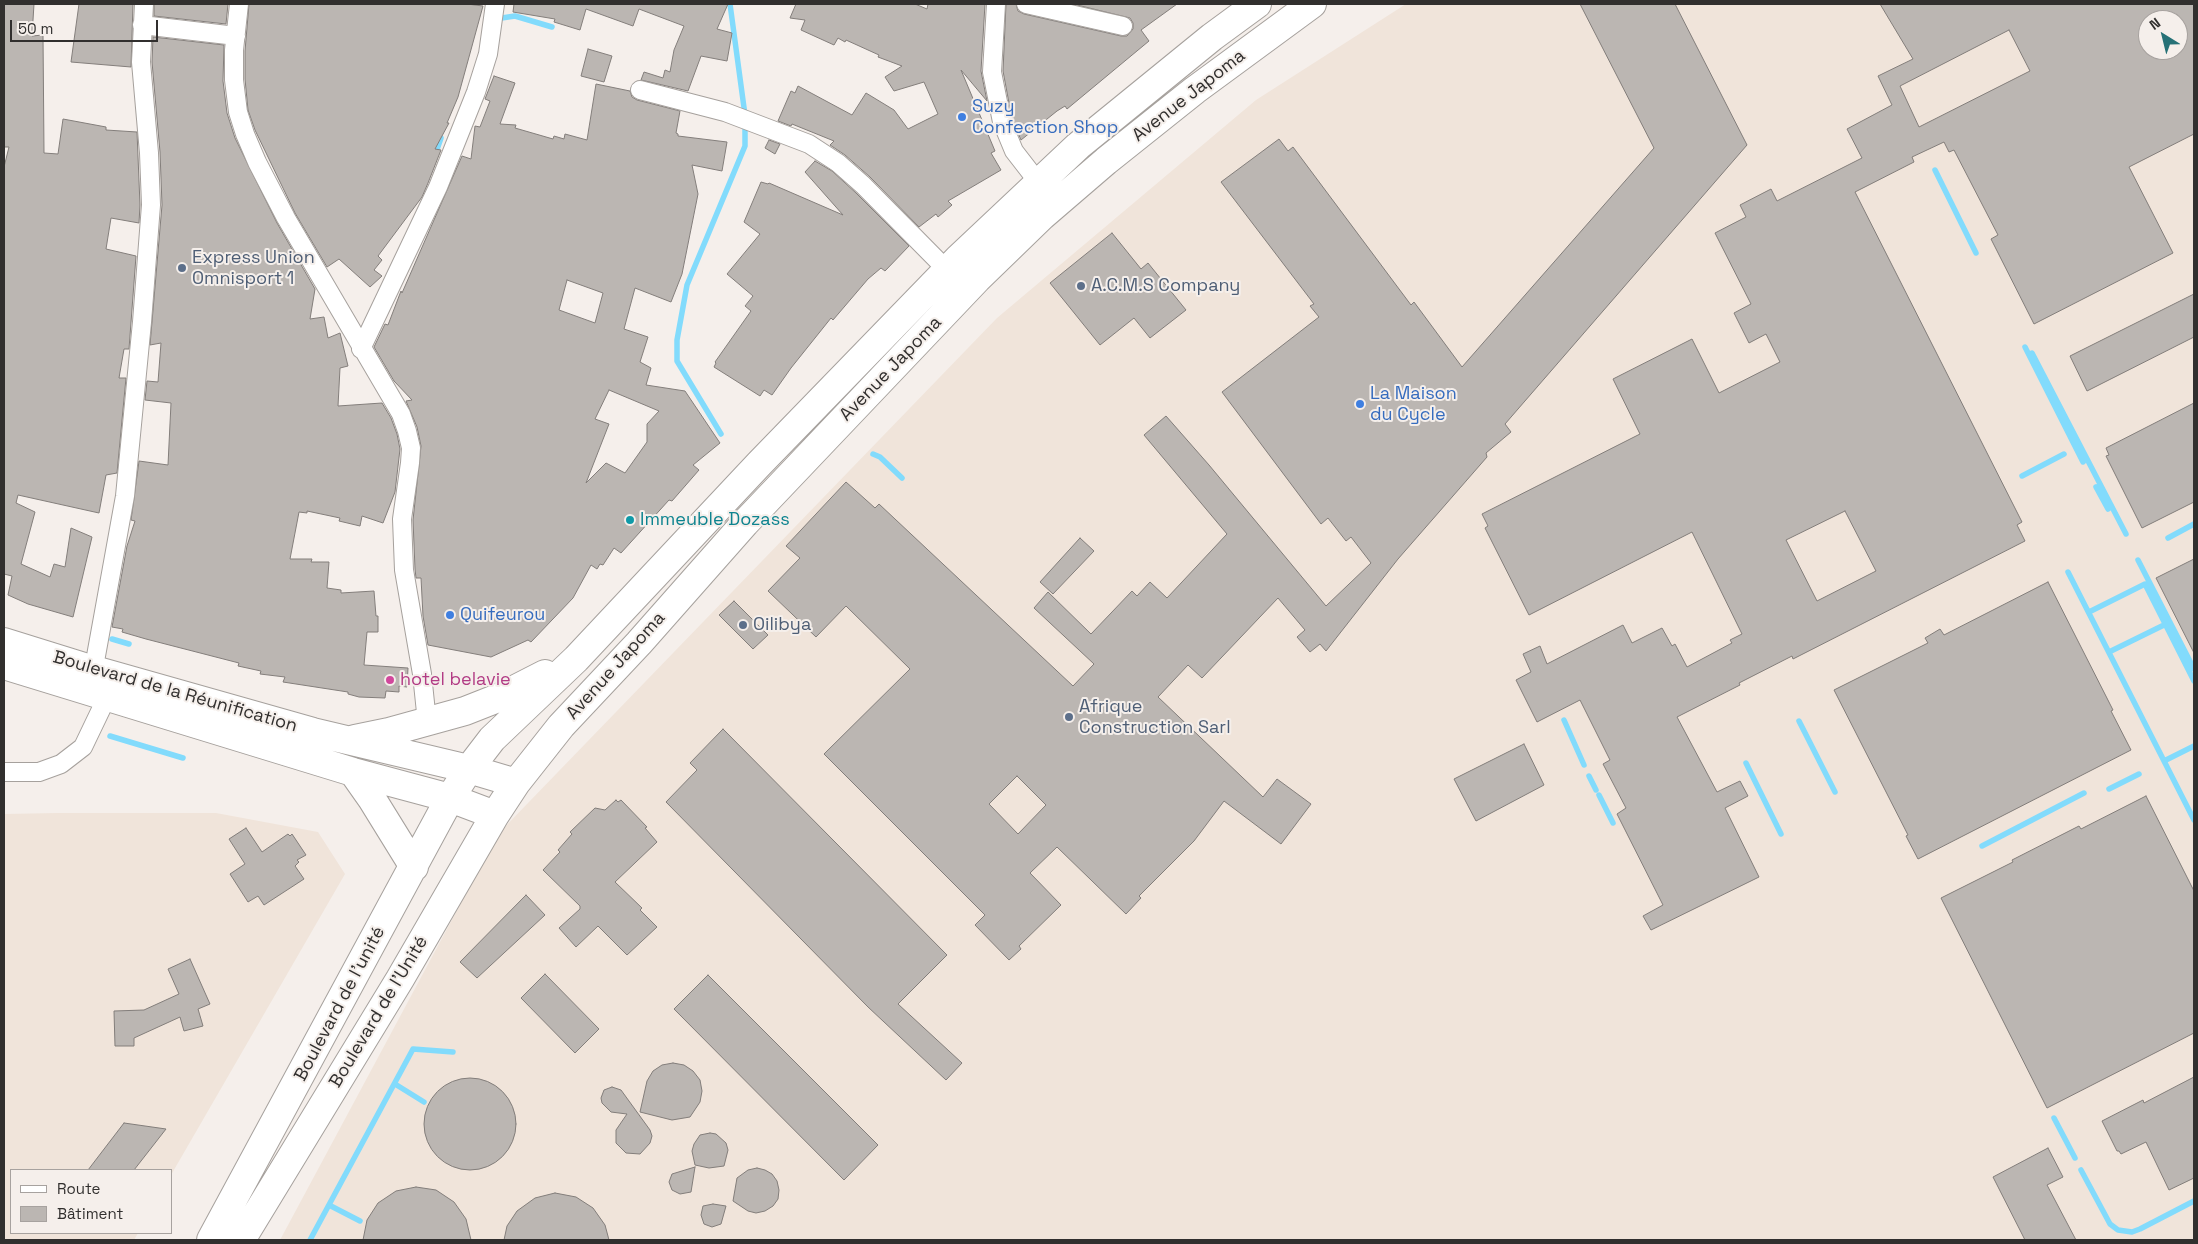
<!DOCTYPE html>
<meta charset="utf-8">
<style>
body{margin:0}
#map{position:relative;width:2198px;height:1244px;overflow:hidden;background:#f5efeb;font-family:"Space Grotesk",sans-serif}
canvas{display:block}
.frame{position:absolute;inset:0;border:5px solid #312f2e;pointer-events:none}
.legend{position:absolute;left:10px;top:1169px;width:162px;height:65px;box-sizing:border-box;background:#f5efeb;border:1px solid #a7a29f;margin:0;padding:6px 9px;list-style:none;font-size:15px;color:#312f2e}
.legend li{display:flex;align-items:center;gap:10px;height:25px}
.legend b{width:25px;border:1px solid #a7a29f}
.north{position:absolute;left:2138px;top:10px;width:50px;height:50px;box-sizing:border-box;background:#f5efeb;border:1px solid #a7a29f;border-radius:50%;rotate:324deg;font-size:14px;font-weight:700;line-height:20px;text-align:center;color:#312f2e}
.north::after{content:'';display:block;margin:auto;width:18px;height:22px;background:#267176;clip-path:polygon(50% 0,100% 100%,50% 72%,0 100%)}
.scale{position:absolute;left:10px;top:20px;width:148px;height:22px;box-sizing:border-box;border:2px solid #312f2e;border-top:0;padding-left:6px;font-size:15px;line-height:18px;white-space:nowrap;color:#312f2e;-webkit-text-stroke:4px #f5efeb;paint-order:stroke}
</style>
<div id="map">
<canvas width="2198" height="1244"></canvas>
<div class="frame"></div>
<ul class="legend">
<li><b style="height:6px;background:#fff"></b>Route</li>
<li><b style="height:14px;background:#bbb6b2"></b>Bâtiment</li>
</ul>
<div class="north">N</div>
<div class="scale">50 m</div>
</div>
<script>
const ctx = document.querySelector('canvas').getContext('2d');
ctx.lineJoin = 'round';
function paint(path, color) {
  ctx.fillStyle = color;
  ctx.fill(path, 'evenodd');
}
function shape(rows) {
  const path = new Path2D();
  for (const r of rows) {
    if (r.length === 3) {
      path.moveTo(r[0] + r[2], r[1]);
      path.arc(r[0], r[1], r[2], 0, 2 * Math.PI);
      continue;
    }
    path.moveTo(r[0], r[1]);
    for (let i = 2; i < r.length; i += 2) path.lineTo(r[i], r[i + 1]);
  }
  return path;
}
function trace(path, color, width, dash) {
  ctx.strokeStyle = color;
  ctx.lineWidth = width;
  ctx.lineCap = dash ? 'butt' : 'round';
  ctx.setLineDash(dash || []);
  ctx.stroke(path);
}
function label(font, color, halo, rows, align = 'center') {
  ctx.font = font + ' "Space Grotesk",sans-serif';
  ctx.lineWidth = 4;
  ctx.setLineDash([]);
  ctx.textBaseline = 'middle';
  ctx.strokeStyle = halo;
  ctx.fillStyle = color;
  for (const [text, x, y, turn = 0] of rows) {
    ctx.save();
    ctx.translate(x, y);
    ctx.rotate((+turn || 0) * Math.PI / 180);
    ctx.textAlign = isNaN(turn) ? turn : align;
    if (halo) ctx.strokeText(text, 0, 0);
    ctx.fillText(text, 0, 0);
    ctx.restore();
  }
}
paint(shape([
 [1406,4,2194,4,2194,1240,280,1240,498,834,997,318,1256,100],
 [2148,20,2178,20,2178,50,2148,50],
 [57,813,216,813,318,832,345,874,171,1175,171,1170,11,1170,11,1233,138,1233,134,1240,4,1240,4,814]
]), '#f0e4da');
trace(shape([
 [495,19,515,16,552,27],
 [435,155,441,138],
 [1935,170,1976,253],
 [2025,347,2083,462],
 [2032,353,2126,534],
 [721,434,677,361,677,340,687,285,745,146,745,115,730,4],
 [873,454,880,457,902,478],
 [2022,476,2064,454],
 [2096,487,2108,509],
 [2168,538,2194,524],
 [2138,560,2194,669],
 [2068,572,2194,820],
 [2089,612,2145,584,2194,681],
 [112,639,129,644],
 [2109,652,2166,624],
 [1564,720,1584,765],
 [1799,721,1835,792],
 [110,736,183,758],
 [2164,761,2194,746],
 [1746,763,1781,834],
 [1589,776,1596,790],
 [2109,789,2139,774],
 [1599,795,1613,823],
 [1982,846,2084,793],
 [395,1084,424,1102],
 [2054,1118,2075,1158],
 [2081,1170,2110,1224,2118,1230,2132,1232,2140,1229,2194,1201],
 [329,1205,360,1221],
 [310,1240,413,1049,453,1052]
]), '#82dbfc', 5.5);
const building = shape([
 [4,4,34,4,32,36,43,35,44,153,58,154,63,119,106,127,106,130,137,132,140,205,139,223,111,218,106,249,136,256,129,349,124,349,119,378,126,378,117,473,106,475,99,513,18,495,16,503,35,512,21,564,50,577,54,564,65,567,71,528,92,537,73,617,28,604,8,595,12,576,4,574,4,167,9,147,4,147,4,4],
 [79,4,133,4,131,67,71,62,79,4],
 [154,4,228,4,226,24,154,16,154,4],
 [249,4,467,4,483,6,458,97,447,123,449,123,435,149,441,150,428,183,422,197,378,256,382,260,374,270,382,276,370,287,339,259,327,267,295,213,255,130,248,110,245,79,245,51,249,4],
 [514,4,728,4,717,29,732,33,727,61,701,56,688,91,641,80,644,72,663,78,665,70,670,72,674,50,684,26,639,9,633,26,586,9,580,30,554,22,555,19,513,12,514,4],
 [796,4,915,4,927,9,928,4,985,4,981,71,987,101,961,70,995,151,991,153,1001,170,948,201,952,205,938,217,936,214,919,227,870,177,845,155,830,145,834,141,792,124,791,126,778,121,791,91,795,93,798,86,852,115,866,93,894,110,908,129,938,114,924,82,894,91,885,77,902,66,878,57,879,55,846,40,845,42,838,38,834,45,801,30,805,20,790,18,796,4],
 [1006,4,1016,4,1018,11,1024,14,1121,36,1127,36,1133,29,1133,23,1130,18,1073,4,1177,4,1141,30,1149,41,1067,109,1065,106,1057,111,1021,140,1012,119,1003,71,1006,4],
 [1580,4,1675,4,1747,145,1505,424,1511,432,1486,453,1487,457,1398,559,1326,651,1320,644,1310,652,1297,637,1305,630,1278,598,1202,678,1188,665,1158,697,1263,797,1277,779,1311,804,1281,844,1224,801,1194,841,1139,896,1141,898,1126,914,1057,847,1030,873,1061,905,1019,946,1021,949,1009,960,975,925,985,915,824,754,910,669,846,606,816,637,768,591,800,558,786,546,846,482,875,508,879,504,1073,686,1094,664,1034,608,1048,592,1091,634,1132,591,1137,596,1150,582,1167,598,1227,534,1144,435,1166,416,1209,465,1326,606,1371,563,1351,537,1346,541,1328,518,1321,524,1222,392,1319,317,1310,306,1314,304,1221,182,1279,139,1288,151,1293,147,1411,305,1414,302,1462,367,1654,148,1580,4],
 [1017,776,1046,805,1018,834,989,804,1017,776],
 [1880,4,2194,4,2194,134,2129,167,2173,253,2034,324,1991,239,1998,235,1954,150,1949,152,1944,142,1912,157,1914,162,1855,192,2022,522,2017,525,2025,541,1793,659,1792,656,1739,683,1740,685,1677,717,1717,792,1740,781,1748,796,1725,808,1759,877,1651,930,1643,916,1663,905,1617,814,1626,808,1603,764,1610,760,1580,700,1537,722,1516,680,1531,672,1523,654,1540,646,1547,664,1623,625,1632,643,1662,628,1672,646,1675,644,1687,667,1732,643,1730,640,1742,634,1692,532,1529,615,1485,528,1488,526,1482,514,1640,434,1613,379,1692,339,1719,393,1780,362,1766,334,1749,343,1734,313,1751,304,1715,233,1746,217,1740,205,1771,189,1777,201,1862,158,1847,129,1892,105,1878,76,1913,59,1880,4],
 [2148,20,2178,20,2178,50,2148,50,2148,20],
 [2009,30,2030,71,1919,127,1900,86,2009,30],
 [1845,511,1876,571,1817,601,1786,540,1845,511],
 [153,37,224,45,223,81,227,113,235,138,277,223,315,289,310,319,324,317,328,338,340,333,348,366,340,368,338,406,382,403,391,418,397,434,400,449,395,492,383,523,362,516,360,526,339,521,340,518,307,511,307,513,299,512,290,559,312,559,311,562,329,562,327,588,341,590,341,593,374,591,376,616,378,616,378,632,367,632,364,665,408,668,407,687,399,686,399,692,386,691,385,698,359,697,348,694,348,692,283,682,285,677,260,674,261,671,238,666,239,663,146,639,122,632,123,629,112,627,127,546,135,521,131,520,139,461,168,465,171,403,145,400,147,381,158,382,161,343,150,345,162,205,160,152,152,62,153,37],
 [588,49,612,56,604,82,581,76,588,49],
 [494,76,515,83,500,124,516,125,515,128,553,139,554,136,564,139,565,134,587,140,596,84,630,91,632,97,637,100,680,111,676,133,678,134,678,136,727,142,722,171,692,165,698,194,682,274,671,302,635,288,624,329,648,337,640,362,651,368,646,385,685,391,720,443,693,465,699,470,672,501,669,500,621,553,614,548,603,565,600,564,597,569,591,565,573,598,531,642,528,640,491,657,428,645,423,616,421,578,416,578,415,569,413,520,421,446,417,427,406,401,412,400,394,381,374,347,385,324,388,325,401,291,402,293,462,156,471,159,475,126,480,127,490,101,485,99,494,76],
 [567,280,603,293,595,323,559,310,567,280],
 [609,390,659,411,647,424,647,442,625,473,606,463,586,483,609,424,595,419,609,390],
 [769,140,780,144,775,154,765,148,769,140],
 [815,161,832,171,856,193,909,246,885,271,881,268,868,279,833,320,831,318,791,368,772,395,764,390,760,396,714,367,716,363,715,362,751,311,745,306,753,296,727,274,760,234,744,222,761,182,768,184,769,183,843,215,805,172,815,161],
 [1112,233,1141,269,1148,263,1186,310,1150,338,1134,318,1100,345,1050,283,1112,233],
 [2194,294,2194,337,2087,391,2070,356,2194,294],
 [2194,403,2194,502,2142,528,2106,456,2109,455,2106,448,2194,403],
 [1080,538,1094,551,1053,594,1040,582,1080,538],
 [2194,559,2194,653,2156,578,2194,559],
 [2048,582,2113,710,2111,711,2131,750,1918,859,1906,836,1908,835,1834,690,1928,643,1925,638,1940,629,1944,635,2048,582],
 [734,601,768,635,753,649,719,615,734,601],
 [723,729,947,955,898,1004,962,1063,946,1080,868,1007,666,802,697,770,690,763,723,729],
 [1524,744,1544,785,1476,821,1454,779,1524,744],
 [2146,796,2194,891,2194,1033,2047,1108,1941,898,2013,862,2012,860,2079,826,2081,829,2146,796],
 [616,800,618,802,621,800,647,827,645,828,657,842,615,882,642,908,640,910,657,927,627,955,598,926,576,947,559,928,580,909,580,906,543,870,560,852,558,850,572,834,570,832,595,808,605,810,616,800],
 [246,828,262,852,288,834,290,836,292,834,306,855,297,860,299,862,295,866,304,879,264,905,258,896,248,902,230,874,245,864,229,839,246,828],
 [526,895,545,915,477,978,460,962,526,895],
 [190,959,210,1004,198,1009,203,1026,184,1031,180,1017,134,1038,134,1046,115,1046,114,1011,144,1010,179,994,168,969,190,959],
 [545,974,599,1029,575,1053,521,998,545,974],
 [708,975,878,1145,844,1180,674,1009,708,975],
 [673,1063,684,1065,693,1071,700,1080,702,1091,700,1102,690,1117,672,1120,640,1112,647,1081,653,1071,662,1065,673,1063],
 [2194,1077,2194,1178,2169,1190,2146,1142,2121,1154,2119,1151,2117,1151,2102,1121,2143,1100,2144,1103,2194,1077],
 [470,1124,46],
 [612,1087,621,1090,650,1130,652,1136,650,1143,640,1154,626,1153,616,1143,616,1130,627,1114,611,1112,602,1103,601,1098,604,1090,612,1087],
 [124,1123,166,1129,134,1170,88,1170,124,1123],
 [710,1133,716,1134,726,1143,728,1150,724,1166,709,1168,695,1165,692,1151,694,1144,700,1135,710,1133],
 [2048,1148,2063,1177,2047,1185,2076,1240,2025,1240,1993,1177,2048,1148],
 [695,1167,691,1192,680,1194,672,1190,669,1182,672,1174,695,1167],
 [757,1168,765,1170,772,1174,777,1181,779,1190,778,1199,773,1206,765,1211,756,1213,748,1211,733,1201,737,1178,748,1170,757,1168],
 [416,1187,436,1190,454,1202,466,1219,471,1240,363,1240,367,1220,378,1203,396,1191,416,1187],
 [555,1193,576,1197,593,1208,605,1225,609,1240,504,1240,507,1226,517,1211,535,1198,555,1193],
 [713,1204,726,1206,721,1224,712,1227,704,1224,701,1215,703,1206,713,1204]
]);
paint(building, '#bbb6b2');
trace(building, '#837e7b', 1);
const street = shape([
 [239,4,234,50,234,80,238,112,245,134,257,162,286,218,401,414,407,431,411,448,410,463,402,519,404,570,422,674,427,722],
 [996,4,992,72,1002,122,1014,151,1038,182],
 [1026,4,1123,26],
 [142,25,236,36],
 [640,90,725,112,809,144,838,163,863,185,947,270],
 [361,349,438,187,476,92,488,54,495,4],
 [92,678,125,496,142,322,151,205,149,153,141,62,144,4],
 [4,772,39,772,61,764,83,747,107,697]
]);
const primary = shape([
 [4,642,94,670,313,732,469,769,516,783],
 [4,665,353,772,450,798,495,815],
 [355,739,389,732,465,711,498,698,545,674],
 [353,772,372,799,414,867],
 [211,1240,450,798,469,769,492,739,576,659,759,464,958,259,1078,146,1212,37,1257,4],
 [241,1240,400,979,495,815,516,783,561,726,639,643,745,523,977,279,1042,216,1106,161,1195,90,1312,4]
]);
trace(street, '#a6a19d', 20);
trace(primary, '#a6a19d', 30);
trace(street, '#fff', 18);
trace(primary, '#fff', 28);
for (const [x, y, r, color] of [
 [962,117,5,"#3f7fe0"],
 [182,268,5,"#5c6f8a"],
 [1081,286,5,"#5c6f8a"],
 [1360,404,5,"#3f7fe0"],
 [630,520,5,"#0f9aa8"],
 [450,615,5,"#3f7fe0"],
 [743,625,5,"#5c6f8a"],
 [390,680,5,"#d1479c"],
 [1069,717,5,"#5c6f8a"]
]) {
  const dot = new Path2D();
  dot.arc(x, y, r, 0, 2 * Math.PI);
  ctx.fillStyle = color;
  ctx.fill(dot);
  trace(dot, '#f5efeb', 2);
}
label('18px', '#312f2e', '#f5efeb', [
 ["Avenue Japoma",1189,96,-38],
 ["Avenue Japoma",891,369,-46],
 ["Avenue Japoma",616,666,-48],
 ["Boulevard de la Réunification",175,692,16],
 ["Boulevard de l'unité",340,1004,-62],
 ["Boulevard de l'Unité",379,1012,-59]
]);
label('18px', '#366cbe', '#f5efeb', [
 ["Suzy",972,107],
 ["Confection Shop",972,128],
 ["La Maison",1370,394],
 ["du Cycle",1370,415],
 ["Quifeurou",460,615]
], 'left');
label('18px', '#4e5e75', '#f5efeb', [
 ["Express Union",192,258],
 ["Omnisport 1",192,279],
 ["A.C.M.S Company",1091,286],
 ["Oilibya",753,625],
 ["Afrique",1079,707],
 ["Construction Sarl",1079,728]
], 'left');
label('18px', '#0d838f', '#f5efeb', [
 ["Immeuble Dozass",640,520]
], 'left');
label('18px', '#b23c85', '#f5efeb', [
 ["hotel belavie",400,680]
], 'left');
</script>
